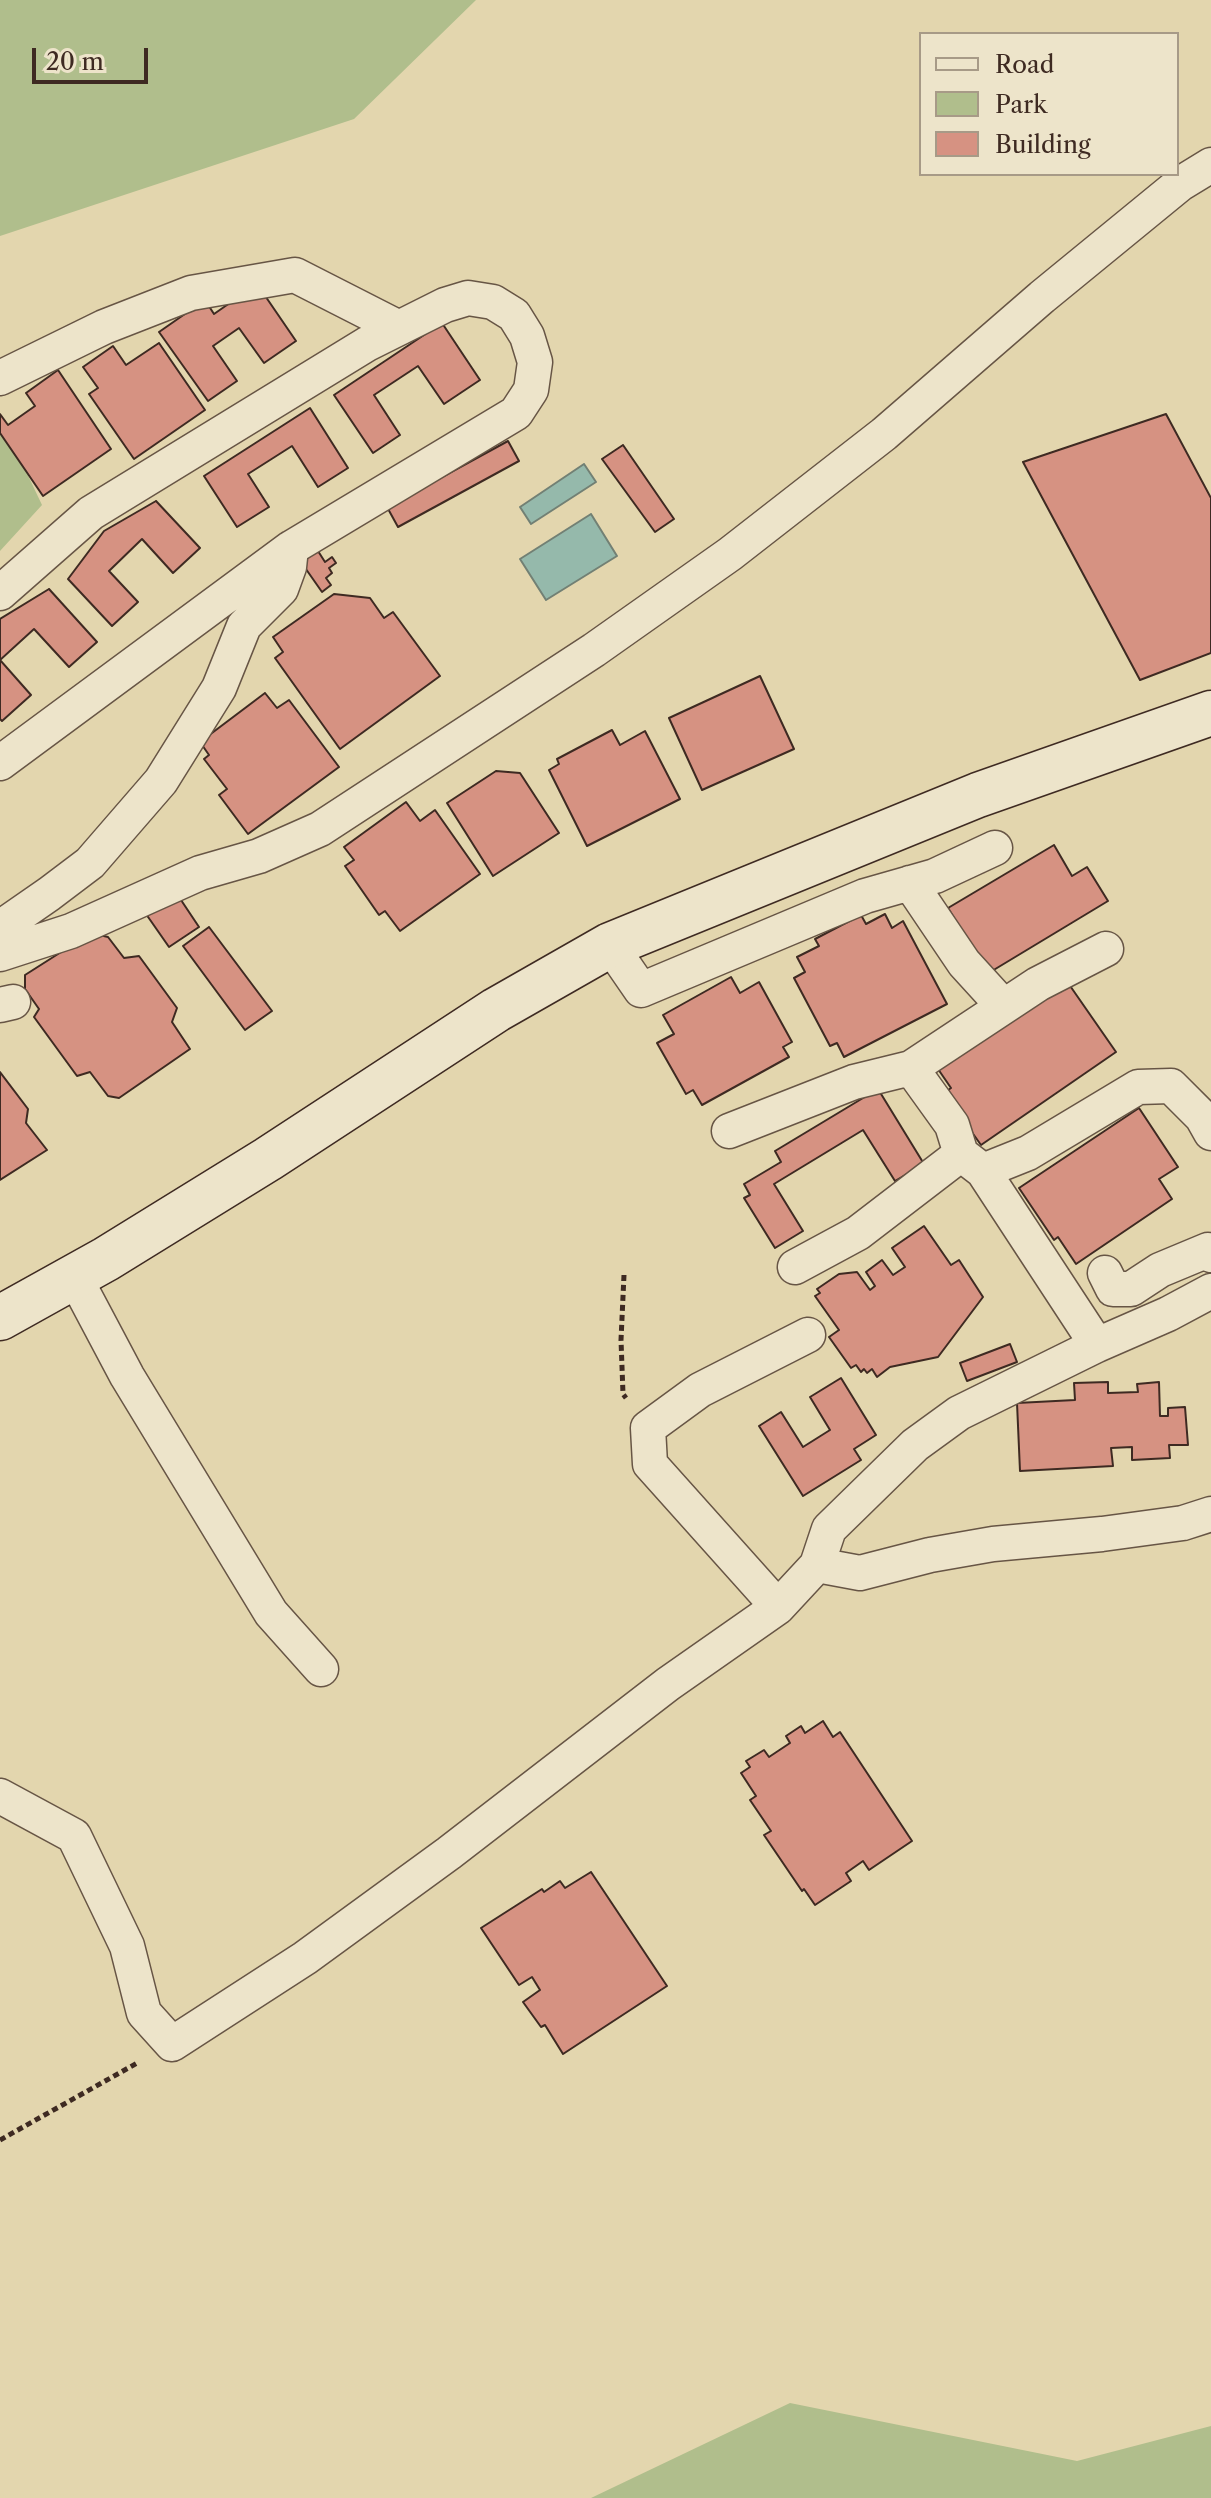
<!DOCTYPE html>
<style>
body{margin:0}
#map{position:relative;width:1211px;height:2498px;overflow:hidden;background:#e3d6ae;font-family:"Libre Caslon Text",serif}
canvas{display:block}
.legend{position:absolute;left:919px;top:32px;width:260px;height:144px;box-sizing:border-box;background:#ede4ca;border:2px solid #a79a87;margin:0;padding:10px 14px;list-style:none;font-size:24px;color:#3e2a22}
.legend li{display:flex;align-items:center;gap:16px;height:40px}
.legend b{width:40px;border:2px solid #a79a87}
.scale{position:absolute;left:32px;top:48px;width:116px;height:36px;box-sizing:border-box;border:4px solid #3e2a22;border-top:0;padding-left:10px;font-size:24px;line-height:28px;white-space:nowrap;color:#3e2a22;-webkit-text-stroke:6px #ede4ca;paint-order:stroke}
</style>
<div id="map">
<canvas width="1211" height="2498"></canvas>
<ul class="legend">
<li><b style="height:10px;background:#ede4ca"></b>Road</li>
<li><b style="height:22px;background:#b0be8c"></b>Park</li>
<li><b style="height:22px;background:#d69282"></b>Building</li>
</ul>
<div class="scale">20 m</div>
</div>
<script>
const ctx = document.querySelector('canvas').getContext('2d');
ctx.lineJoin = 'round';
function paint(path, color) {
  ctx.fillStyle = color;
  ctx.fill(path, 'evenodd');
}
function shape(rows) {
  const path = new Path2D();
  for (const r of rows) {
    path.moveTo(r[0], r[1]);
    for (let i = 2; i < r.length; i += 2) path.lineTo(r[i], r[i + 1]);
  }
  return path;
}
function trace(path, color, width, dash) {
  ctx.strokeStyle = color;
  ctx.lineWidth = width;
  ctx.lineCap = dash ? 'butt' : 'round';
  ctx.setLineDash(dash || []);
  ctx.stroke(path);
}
paint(shape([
 [0,0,476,0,354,119,0,236],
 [6,429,42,505,0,551,0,430],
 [790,2403,1077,2461,1211,2426,1211,2498,591,2498]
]), '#b0be8c');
const water = shape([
 [584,464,596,482,531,524,520,507,584,464],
 [591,514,617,556,546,600,520,559,591,514]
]);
paint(water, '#95b9ab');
trace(water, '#728074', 2);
const building = shape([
 [257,284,296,341,264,363,239,328,213,346,237,381,208,401,159,332,205,300,214,314,257,284],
 [442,323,480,380,444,404,418,366,374,395,400,435,373,453,334,395,442,323],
 [159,343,205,410,134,459,89,394,98,388,83,367,113,346,126,365,159,343],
 [58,370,111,449,43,496,0,433,0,414,8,425,35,406,26,393,58,370],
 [310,408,348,468,318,487,292,446,248,474,269,507,237,527,204,476,310,408],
 [1166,414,1211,498,1211,653,1140,680,1023,462,1166,414],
 [508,441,519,461,398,527,387,507,508,441],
 [623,445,674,519,655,532,602,459,623,445],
 [156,501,200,548,173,573,142,539,109,571,138,602,112,626,68,579,104,531,156,501],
 [318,551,325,562,332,557,336,563,329,568,332,573,326,578,331,585,322,592,301,562,318,551],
 [49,589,97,642,69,667,34,629,0,660,31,695,2,721,0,719,0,619,49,589],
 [334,594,370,598,384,618,393,612,440,676,340,749,275,658,283,652,273,637,334,594],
 [760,676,794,749,702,790,669,718,760,676],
 [265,693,277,708,289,700,339,767,248,834,219,795,227,789,204,759,209,755,200,742,265,693],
 [612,730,620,745,645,731,680,799,587,846,549,770,559,764,557,759,612,730],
 [496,771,520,773,559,833,493,876,447,803,496,771],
 [406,802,420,821,435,810,480,874,400,931,385,911,379,915,345,866,354,860,344,847,406,802],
 [1054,845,1072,876,1087,867,1108,901,987,974,948,908,1054,845],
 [177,894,199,927,169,947,146,914,177,894],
 [885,914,892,928,903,921,947,1004,844,1057,837,1043,830,1046,794,978,805,972,797,957,819,946,815,939,861,915,866,924,885,914],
 [209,927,272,1011,245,1030,183,946,209,927],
 [91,933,108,937,124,958,139,956,177,1008,172,1022,190,1049,119,1098,108,1096,90,1072,77,1076,34,1017,39,1009,25,989,25,975,91,933],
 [731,977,740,993,759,982,792,1042,783,1047,789,1057,702,1105,693,1090,686,1094,657,1043,674,1034,663,1015,731,977],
 [1066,980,1116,1052,981,1145,944,1093,951,1088,938,1069,1066,980],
 [0,1072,28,1109,26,1123,47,1150,0,1180,0,1072],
 [878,1089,924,1164,895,1181,863,1130,774,1184,803,1231,775,1248,744,1198,750,1195,744,1184,781,1162,775,1151,878,1089],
 [1139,1108,1178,1167,1159,1179,1172,1199,1076,1264,1058,1237,1054,1240,1019,1188,1139,1108],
 [924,1226,951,1265,959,1260,983,1297,938,1357,890,1367,877,1377,872,1369,867,1373,864,1369,861,1372,856,1365,851,1368,829,1337,839,1330,815,1296,820,1293,817,1289,839,1274,857,1272,870,1290,875,1286,866,1272,882,1260,893,1275,905,1267,892,1248,924,1226],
 [1010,1344,1017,1362,967,1381,960,1363,1010,1344],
 [841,1378,876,1435,854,1449,861,1460,803,1496,759,1426,781,1412,803,1447,830,1430,810,1397,841,1378],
 [1108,1382,1108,1393,1138,1392,1137,1384,1159,1382,1160,1416,1168,1416,1168,1408,1185,1407,1188,1445,1169,1445,1170,1458,1132,1460,1132,1447,1111,1448,1113,1466,1020,1471,1017,1403,1075,1400,1074,1383,1108,1382],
 [823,1721,833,1737,840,1732,912,1841,869,1870,863,1861,846,1873,851,1881,815,1905,804,1889,802,1891,764,1835,771,1831,750,1800,756,1796,741,1773,750,1767,746,1761,764,1750,769,1757,790,1743,786,1736,801,1726,805,1733,823,1721],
 [591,1872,667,1986,563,2054,545,2025,541,2027,523,2002,540,1990,532,1977,519,1985,481,1928,542,1889,544,1892,560,1881,565,1888,591,1872]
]);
paint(building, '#d69282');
trace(building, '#3e2a22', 2);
const street = shape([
 [0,378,104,327,191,293,295,275,399,328],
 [0,593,91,513,367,344,445,305,468,298,493,302,514,315,527,336,535,362,531,390,516,413,291,548,0,763],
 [910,883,964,963,995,997],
 [0,928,49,894,90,863,161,781,219,688,244,626,281,589,289,567,291,548],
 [610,945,641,990,865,896,935,876,995,848],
 [0,954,71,931,200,873,259,856,320,829,594,650,730,554,884,434,1042,297,1180,184,1211,165],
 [0,1005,13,1002],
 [911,1068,1038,984,1106,949],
 [729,1131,854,1082,911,1068,952,1125,961,1154],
 [983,1171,1028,1153,1138,1087,1171,1086,1202,1117,1211,1133],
 [795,1267,858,1233,961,1154,983,1171,1097,1345],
 [1105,1273,1113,1289,1131,1289,1160,1270,1208,1250,1211,1255],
 [74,1276,127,1376,271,1613,321,1669],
 [1211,1291,1168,1314,1097,1345,959,1413,915,1445,829,1529,817,1565,860,1573,930,1555,993,1544,1102,1534,1183,1523,1211,1514],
 [778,1607,650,1464,648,1428,700,1390,808,1335],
 [0,1796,74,1836,127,1946,144,2013,172,2044,305,1958,449,1853,668,1684,778,1607,817,1565]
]);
const secondary = shape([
 [0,1318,106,1259,268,1159,496,1010,610,945,978,795,1211,713]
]);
trace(street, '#675545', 37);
trace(secondary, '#3e2a22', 47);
trace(shape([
 [624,1275,621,1340,623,1394,626,1398],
 [0,2140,139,2062]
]), '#3e2a22', 5, [6, 4]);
trace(street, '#ede4ca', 34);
trace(secondary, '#ede4ca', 44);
</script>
